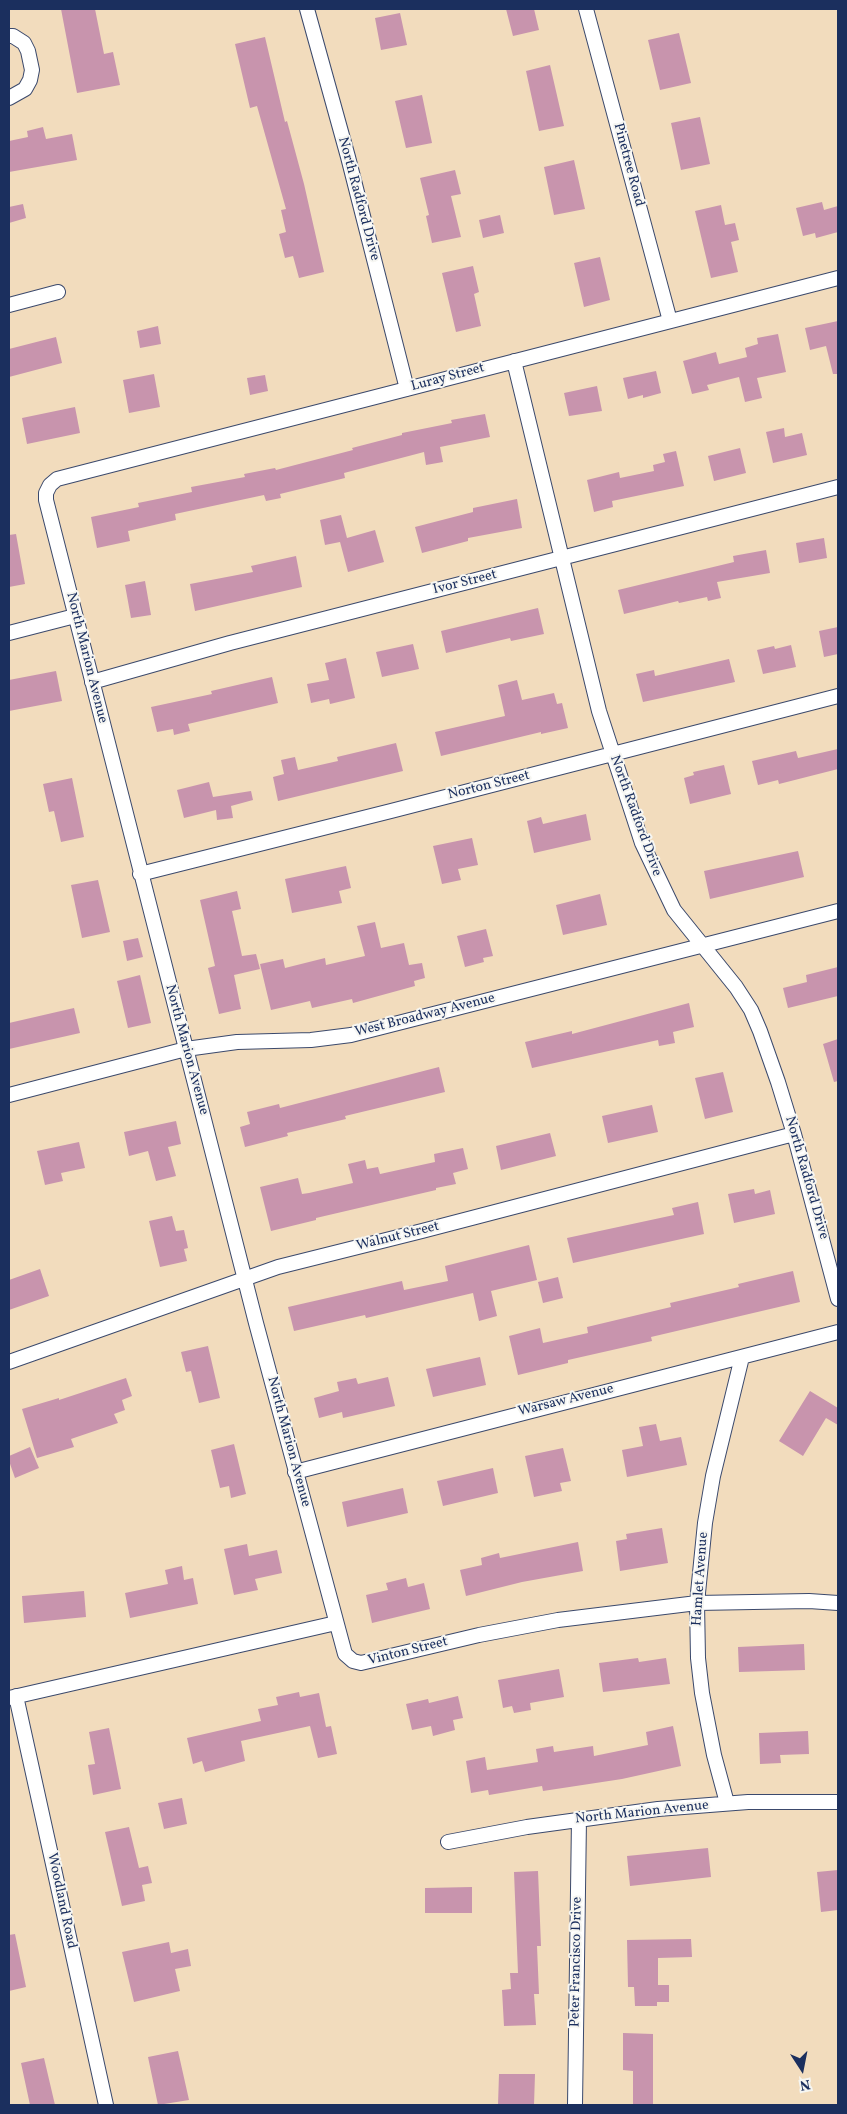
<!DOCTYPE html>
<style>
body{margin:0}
#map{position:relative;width:847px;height:2114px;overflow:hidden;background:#f2dcbd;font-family:Vollkorn,serif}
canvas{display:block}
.frame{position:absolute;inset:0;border:10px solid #1b2f5e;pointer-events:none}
.north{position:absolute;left:777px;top:2044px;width:50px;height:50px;-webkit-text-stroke:4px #f6f6f2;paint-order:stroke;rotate:169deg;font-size:14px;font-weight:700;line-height:20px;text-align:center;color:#1b2f5e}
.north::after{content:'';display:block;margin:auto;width:18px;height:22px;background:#1b2f5e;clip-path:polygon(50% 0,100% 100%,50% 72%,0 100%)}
</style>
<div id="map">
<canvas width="847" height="2114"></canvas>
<div class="frame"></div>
<div class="north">N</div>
</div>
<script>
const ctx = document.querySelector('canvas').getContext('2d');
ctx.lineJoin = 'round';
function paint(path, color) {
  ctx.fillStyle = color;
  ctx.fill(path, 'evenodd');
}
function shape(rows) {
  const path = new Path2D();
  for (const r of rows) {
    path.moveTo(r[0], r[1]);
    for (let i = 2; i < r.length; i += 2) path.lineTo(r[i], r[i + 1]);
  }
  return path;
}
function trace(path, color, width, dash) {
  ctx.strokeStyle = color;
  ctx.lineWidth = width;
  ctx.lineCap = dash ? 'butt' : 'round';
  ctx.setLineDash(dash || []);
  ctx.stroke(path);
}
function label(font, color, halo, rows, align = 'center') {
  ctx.font = font + ' Vollkorn,serif';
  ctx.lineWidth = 4;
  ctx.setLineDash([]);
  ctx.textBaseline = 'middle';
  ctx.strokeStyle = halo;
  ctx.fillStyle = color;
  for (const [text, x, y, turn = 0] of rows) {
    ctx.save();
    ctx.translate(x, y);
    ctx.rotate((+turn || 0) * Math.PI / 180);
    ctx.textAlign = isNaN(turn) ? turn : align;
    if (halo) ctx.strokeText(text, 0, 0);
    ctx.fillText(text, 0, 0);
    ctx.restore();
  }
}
paint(shape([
 [61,9,95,9,104,54,113,52,120,85,77,93],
 [506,9,534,9,539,30,513,36],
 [400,13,407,45,381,50,375,18],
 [679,33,691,83,660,90,648,40],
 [265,37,285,122,287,121,304,184,324,272,299,278,293,256,285,258,279,234,286,232,281,210,286,209,257,106,250,108,235,44],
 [550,65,564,126,539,131,526,71],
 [422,95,432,143,406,148,395,101],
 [700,117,710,164,681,170,671,123],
 [43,127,46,139,72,134,77,160,9,172,9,141,28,137,27,131],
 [574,160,585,209,554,215,544,167],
 [455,170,461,194,451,196,461,237,432,243,426,216,429,215,420,178],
 [822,202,824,210,838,206,838,232,816,238,815,233,803,236,796,208],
 [23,204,26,218,9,223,9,207],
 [721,205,725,225,735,223,739,240,731,242,738,272,711,278,695,211],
 [500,215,504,233,483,238,479,220],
 [600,257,610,300,584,307,574,263],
 [473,266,479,292,474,294,481,326,456,332,442,273],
 [838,321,838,374,833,374,826,346,810,350,805,328],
 [158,326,161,344,140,348,137,331],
 [778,334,786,372,757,378,762,398,745,402,739,377,707,385,709,390,692,394,683,361,716,352,719,364,747,357,745,348,758,344,757,338],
 [56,337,62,363,9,377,9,349],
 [656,371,661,393,643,398,643,395,628,399,623,378],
 [154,374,160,407,129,413,123,380],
 [265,375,268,391,250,395,247,378],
 [597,386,602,411,569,416,564,393],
 [75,407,80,433,27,444,22,418],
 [485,414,490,437,440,447,443,462,426,465,424,452,344,473,345,478,280,494,281,498,266,501,264,495,175,514,176,520,128,531,130,541,97,548,91,517,139,507,138,503,192,492,191,487,245,477,244,474,275,468,276,470,353,450,352,448,402,435,402,433,452,423,451,420],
 [784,428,785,437,802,433,807,455,773,463,766,432],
 [740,448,746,473,714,481,708,456],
 [676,451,684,486,612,501,613,507,594,512,587,480,619,472,620,478,654,471,653,465,665,462,663,454],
 [517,499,522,528,468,538,468,541,422,553,415,527,473,512,473,508],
 [341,515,347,538,375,530,384,562,348,572,340,542,325,545,320,520],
 [16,534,25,584,9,587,9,535],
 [824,538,827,558,799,563,796,543],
 [766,550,770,573,717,582,721,598,708,601,707,597,679,603,678,601,624,614,618,590,734,562,733,556],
 [296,556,302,587,195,611,190,584,253,572,251,566],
 [145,581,151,615,131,618,125,585],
 [538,608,544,634,511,641,510,638,446,653,441,631],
 [838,627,838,654,824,657,819,631],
 [413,644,419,669,382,677,376,652],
 [791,645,796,667,763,674,757,650,774,646,775,649],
 [346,658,355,698,330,704,329,699,311,703,307,684,329,680,325,663],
 [729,659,735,682,643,702,636,674,654,670,655,676],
 [56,671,62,701,9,711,9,680],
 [272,677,278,703,188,724,190,731,174,735,173,729,157,732,151,707,212,694,211,691],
 [517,680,522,700,554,693,557,704,562,703,568,728,541,734,541,732,441,756,435,732,505,716,498,685],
 [396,743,403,771,278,801,273,777,284,774,281,760,295,757,298,770,338,761,337,757],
 [838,749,838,769,779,784,778,780,758,785,752,761,796,751,798,758],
 [724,765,731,794,690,804,684,778,694,775,693,772],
 [72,778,84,837,61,842,54,811,49,812,43,784],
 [209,782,213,797,251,791,253,800,231,806,233,818,217,820,216,810,184,818,177,790],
 [586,814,591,840,534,853,527,821,541,817,543,824],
 [472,838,478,865,458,869,461,880,442,884,433,846],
 [798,851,804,877,710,899,704,871],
 [346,866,351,888,339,891,342,903,292,913,285,879],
 [98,880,110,932,82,938,71,885],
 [237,891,241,909,232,911,242,956,256,954,260,969,234,975,241,1009,219,1014,208,968,215,966,200,900],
 [600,894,607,925,563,935,556,905],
 [375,922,381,948,404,943,409,965,422,963,425,978,414,981,415,986,353,1003,352,999,312,1008,310,1001,271,1010,260,964,283,959,285,968,325,958,326,965,365,956,357,926],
 [486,929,493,956,483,958,484,962,465,967,457,936],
 [138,938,143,957,127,961,123,941],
 [838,967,838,996,788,1008,783,988,807,982,806,975],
 [140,975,151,1023,128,1028,117,981],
 [689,1003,694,1027,673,1032,675,1043,659,1046,658,1040,532,1068,525,1042,572,1031,572,1034],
 [74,1008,80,1033,9,1049,9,1023],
 [838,1039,838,1081,834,1082,823,1044],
 [439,1067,445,1092,345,1116,346,1119,287,1133,288,1136,245,1147,240,1127,250,1124,247,1112,279,1104,280,1108],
 [723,1072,733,1112,705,1119,695,1078],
 [652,1105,658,1132,608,1143,602,1116],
 [176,1121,181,1144,168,1147,176,1176,156,1181,148,1151,129,1156,124,1132],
 [550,1133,556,1156,501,1170,496,1146],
 [79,1142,85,1168,61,1173,63,1181,45,1185,37,1151],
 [463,1148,468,1169,453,1173,456,1184,436,1188,436,1190,316,1218,316,1220,271,1231,260,1187,298,1178,302,1194,309,1193,353,1183,348,1164,365,1160,367,1169,378,1167,380,1174,435,1162,434,1154],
 [754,1189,755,1194,770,1190,775,1214,734,1223,728,1194],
 [698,1202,704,1234,573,1263,567,1238,674,1215,672,1208],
 [172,1216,176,1231,184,1230,188,1248,184,1249,187,1261,160,1267,149,1221],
 [529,1245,537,1280,491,1291,497,1316,479,1321,473,1293,366,1318,365,1315,294,1331,288,1307,402,1281,404,1290,448,1281,445,1266],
 [40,1269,49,1296,9,1310,9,1280],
 [793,1271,800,1302,651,1337,652,1341,568,1360,568,1363,518,1375,509,1336,540,1328,543,1343,588,1333,587,1327,671,1307,670,1303,739,1287,738,1284],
 [558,1277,563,1298,543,1303,538,1282],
 [208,1346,220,1398,199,1403,191,1371,186,1372,181,1352],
 [480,1357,486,1385,433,1397,426,1369],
 [388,1377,395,1406,343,1418,342,1412,319,1418,314,1398,339,1391,337,1382,356,1378,358,1384],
 [126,1378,132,1396,122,1400,125,1410,114,1414,118,1423,71,1439,74,1447,37,1458,22,1409,59,1398,59,1400],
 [810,1391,838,1408,838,1425,826,1418,803,1456,779,1441],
 [656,1424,660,1441,681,1437,687,1465,627,1477,622,1450,643,1446,639,1427],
 [234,1444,246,1494,231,1498,229,1486,220,1488,211,1450],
 [30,1447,39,1468,15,1478,9,1461,9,1456],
 [563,1448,571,1481,560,1483,562,1491,534,1497,525,1456],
 [493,1468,498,1493,443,1506,437,1481],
 [403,1488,408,1513,347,1527,342,1502],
 [662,1528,668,1563,620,1571,616,1541,627,1539,626,1534],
 [578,1542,583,1571,522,1582,466,1596,460,1570,482,1565,481,1558,499,1553,500,1558],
 [247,1544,249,1556,277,1550,282,1573,255,1579,258,1590,234,1595,224,1549],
 [182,1566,184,1580,193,1578,198,1604,130,1618,125,1593,168,1584,165,1570],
 [406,1578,408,1587,424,1583,430,1609,372,1623,366,1595,388,1590,386,1583],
 [84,1591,86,1617,24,1623,22,1596],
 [804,1644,805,1670,739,1672,738,1647],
 [638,1658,639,1662,666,1658,670,1684,603,1692,599,1663],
 [559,1669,564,1697,530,1703,531,1710,514,1713,512,1706,503,1708,498,1680],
 [299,1692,300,1697,319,1693,326,1727,331,1726,337,1754,318,1758,310,1726,241,1741,245,1761,205,1772,202,1761,193,1764,187,1738,261,1721,258,1709,278,1705,276,1697],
 [458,1696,463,1718,453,1720,455,1730,433,1736,431,1726,412,1730,406,1704,428,1699,429,1703],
 [673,1726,681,1766,622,1779,543,1791,542,1786,489,1795,488,1790,471,1793,466,1761,485,1757,487,1770,538,1762,536,1749,553,1746,554,1752,593,1746,594,1756,648,1745,646,1732],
 [109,1728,121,1789,93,1795,88,1765,95,1764,89,1732],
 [808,1731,809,1754,780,1755,781,1763,760,1764,759,1733],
 [182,1798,187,1824,164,1829,158,1803],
 [129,1827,139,1868,148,1866,152,1883,142,1885,145,1901,122,1906,105,1832],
 [708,1848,711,1877,630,1886,627,1856],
 [838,1870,838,1910,821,1912,817,1872],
 [538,1871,541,1946,537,1946,539,1994,534,1994,536,2025,504,2026,502,1990,511,1989,510,1973,518,1973,514,1872],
 [472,1887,472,1913,425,1913,425,1888],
 [15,1934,26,1987,9,1991,9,1935],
 [691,1939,692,1957,658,1958,658,1985,669,1985,669,2002,657,2002,657,2006,635,2006,634,1987,628,1987,627,1940],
 [169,1942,171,1953,188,1949,191,1966,175,1969,180,1991,134,2002,122,1952],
 [623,2033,653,2034,653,2104,633,2104,633,2071,623,2070],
 [178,2051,189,2100,158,2105,148,2057],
 [44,2058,55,2105,30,2105,21,2063],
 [499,2074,535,2074,534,2105,498,2105]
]), '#c894ad');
const street = shape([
 [307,9,348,157,407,389],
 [586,9,670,321],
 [9,36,13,36,24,43,28,51,32,70,30,80,25,89,9,98],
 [838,278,57,479,50,485,46,493,46,500,256,1323,345,1654,353,1661,361,1663,479,1635,558,1620,697,1603,809,1601,838,1603],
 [9,305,58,292],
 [514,361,599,711,642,843,674,910,736,987,751,1010,760,1031,778,1082,794,1134,838,1299],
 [9,633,75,616],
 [92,682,230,643,838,487],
 [140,874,391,811,838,696],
 [9,1095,186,1049,237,1042,311,1040,351,1035,838,911],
 [9,1362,278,1267,422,1231,794,1134],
 [295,1472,838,1332],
 [16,1696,106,2105],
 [9,1698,336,1623],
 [727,1803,714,1755,702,1693,698,1658,697,1603,705,1523,713,1476,742,1357],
 [448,1842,527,1827,658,1809,748,1802,838,1802],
 [575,2105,579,1819]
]);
trace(street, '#3b496c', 16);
trace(street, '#fff', 14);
label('14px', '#1b2f5e', '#f6f6f2', [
 ["Pinetree Road",628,165,75],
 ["North Radford Drive",358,199,75],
 ["Luray Street",448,378,-15],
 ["Ivor Street",465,583,-14],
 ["North Marion Avenue",86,658,76],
 ["Norton Street",489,786,-14],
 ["North Radford Drive",635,816,70],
 ["West Broadway Avenue",425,1016,-14],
 ["North Marion Avenue",186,1050,75],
 ["North Radford Drive",806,1178,74],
 ["Walnut Street",398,1237,-14],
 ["Warsaw Avenue",566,1401,-14],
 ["North Marion Avenue",288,1442,75],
 ["Hamlet Avenue",701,1579,-86],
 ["Vinton Street",408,1652,-14],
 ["North Marion Avenue",642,1813,-6],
 ["Woodland Road",61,1901,78],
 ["Peter Francisco Drive",577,1962,-89]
]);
</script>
